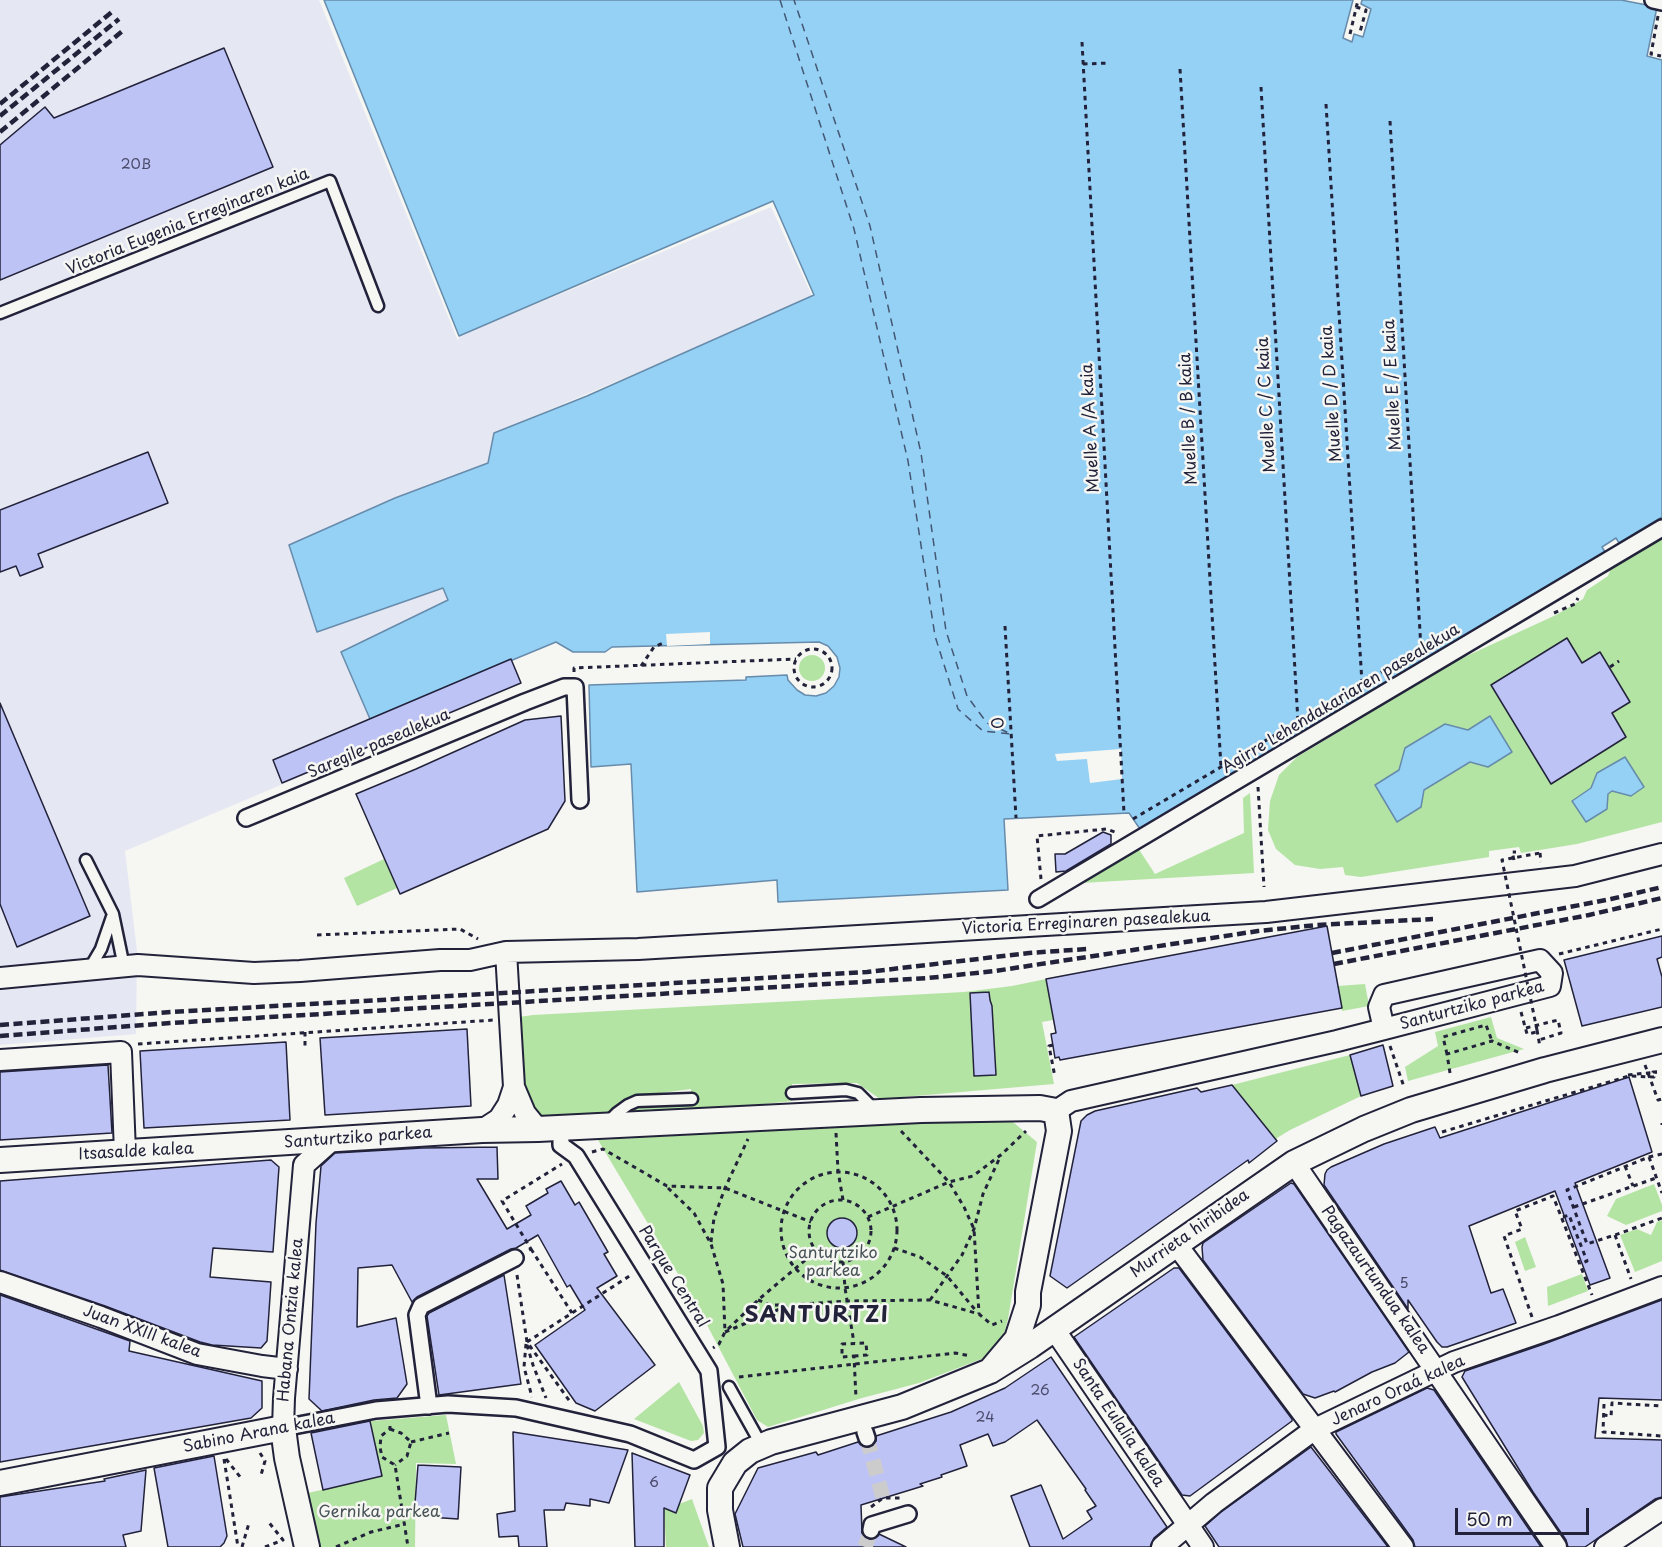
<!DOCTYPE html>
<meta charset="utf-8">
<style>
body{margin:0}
#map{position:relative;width:1662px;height:1547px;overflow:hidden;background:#f6f6f2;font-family:"Playpen Sans",sans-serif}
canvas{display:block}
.scale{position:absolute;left:1455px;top:1508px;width:134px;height:27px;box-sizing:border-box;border:3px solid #22223b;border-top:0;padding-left:8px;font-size:18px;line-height:21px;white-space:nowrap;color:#22223b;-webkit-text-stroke:4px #f6f6f2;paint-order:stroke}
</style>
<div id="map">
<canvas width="1662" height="1547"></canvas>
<div class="scale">50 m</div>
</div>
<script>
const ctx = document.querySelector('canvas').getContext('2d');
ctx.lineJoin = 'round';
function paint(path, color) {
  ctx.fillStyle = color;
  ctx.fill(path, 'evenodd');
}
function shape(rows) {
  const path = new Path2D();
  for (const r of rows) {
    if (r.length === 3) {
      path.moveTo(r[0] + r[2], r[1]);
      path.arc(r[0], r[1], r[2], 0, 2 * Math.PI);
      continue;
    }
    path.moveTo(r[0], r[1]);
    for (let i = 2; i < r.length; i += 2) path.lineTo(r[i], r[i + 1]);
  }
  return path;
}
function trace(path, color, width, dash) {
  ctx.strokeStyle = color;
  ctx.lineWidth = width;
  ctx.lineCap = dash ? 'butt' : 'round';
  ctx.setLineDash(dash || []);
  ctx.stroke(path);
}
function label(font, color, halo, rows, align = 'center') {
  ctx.font = font + ' "Playpen Sans",sans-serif';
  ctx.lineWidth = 5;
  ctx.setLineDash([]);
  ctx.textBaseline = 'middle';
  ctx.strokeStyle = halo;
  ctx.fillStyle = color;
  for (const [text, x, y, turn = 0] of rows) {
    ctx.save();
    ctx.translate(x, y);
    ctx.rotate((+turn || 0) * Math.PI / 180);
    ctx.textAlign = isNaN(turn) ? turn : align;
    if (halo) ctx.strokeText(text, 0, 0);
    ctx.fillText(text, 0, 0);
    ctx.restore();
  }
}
paint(shape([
 [0,0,319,0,458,341,459,336,771,207,812,296,705,344,494,433,488,463,395,498,289,545,318,632,442,587,448,600,341,652,521,683,125,851,137,951,136,1034,0,1045]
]), '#e5e7f3');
paint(shape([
 [1662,538,1662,822,1577,844,1521,853,1519,847,1489,851,1489,857,1361,877,1345,875,1343,867,1320,869,1295,865,1276,849,1268,830,1270,801,1279,775,1297,757,1458,660,1556,615,1583,599,1587,590,1608,576,1611,568],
 [812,668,13],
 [1250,793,1254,873,1081,883,1138,848,1155,874,1244,833,1243,798],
 [384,859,397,888,357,906,344,878],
 [1046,979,1053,1020,1042,1022,1054,1084,880,1099,857,1083,792,1084,792,1101,729,1108,625,1114,634,1107,639,1105,692,1103,691,1089,630,1097,623,1100,607,1116,542,1120,525,1101,519,1017,533,1015,964,992,1012,986],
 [1365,984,1369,1006,1342,1011,1338,986],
 [1491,1017,1497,1038,1524,1049,1408,1081,1405,1067,1438,1046,1435,1032],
 [1350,1055,1361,1096,1290,1130,1277,1138,1277,1141,1232,1085],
 [1008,1118,1037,1142,1008,1319,1004,1334,996,1348,984,1358,919,1383,862,1398,768,1427,757,1420,696,1304,598,1140],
 [1654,1184,1662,1205,1662,1211,1626,1225,1607,1216,1616,1199],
 [1662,1220,1662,1261,1635,1272,1620,1235,1637,1229,1651,1235,1657,1222],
 [1525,1237,1536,1267,1525,1271,1515,1242],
 [1582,1274,1588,1291,1548,1306,1547,1287],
 [679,1382,703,1426,704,1433,698,1440,691,1441,634,1419],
 [446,1415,456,1464,416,1463,415,1547,320,1547,308,1493,379,1477,371,1421],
 [692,1499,709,1547,666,1547,664,1510]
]), '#b3e4a3');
const water = shape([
 [324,0,1353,0,1343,38,1352,42,1354,34,1363,37,1371,9,1361,4,1362,0,1621,0,1657,7,1647,56,1662,60,1662,517,1619,543,1616,538,1602,547,1605,552,1140,829,1129,813,1004,819,1008,890,778,902,777,880,637,892,631,764,591,767,589,685,746,680,746,677,787,675,788,680,797,690,805,695,816,696,826,693,834,686,839,677,840,668,837,657,828,646,819,642,612,647,605,652,573,652,556,642,370,719,341,652,448,600,443,588,317,632,289,545,395,498,488,463,494,433,587,396,814,295,773,201,459,336,324,0],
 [1490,716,1512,752,1488,767,1470,762,1424,790,1421,807,1397,822,1375,785,1399,770,1405,748,1445,724,1468,730,1490,716],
 [1625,757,1644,787,1631,796,1612,791,1608,794,1607,809,1586,822,1572,801,1591,788,1597,773,1625,757]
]);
paint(water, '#95d1f5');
trace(water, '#678bab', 1.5);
paint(shape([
 [710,632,710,644,667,646,666,634],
 [1121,749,1122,779,1090,783,1087,759,1057,761,1055,754]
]), '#f6f6f2');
trace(shape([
 [780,0,854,229,908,461,935,636,958,709,983,731,1011,734,987,723,967,696,946,631,921,453,870,226,794,0]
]), '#445773', 1.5, [8, 6]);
const building = shape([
 [224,48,273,167,0,280,0,145,45,107,54,118,224,48],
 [148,452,168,503,38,554,43,567,20,576,16,566,0,572,0,510,148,452],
 [1567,638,1582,663,1600,652,1630,702,1612,713,1626,737,1551,784,1491,685,1567,638],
 [511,659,521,683,282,783,273,760,511,659],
 [0,703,90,916,17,947,0,904,0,703],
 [561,716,565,801,548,829,400,894,356,794,416,769,525,720,561,716],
 [1103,832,1111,835,1111,844,1066,871,1056,872,1055,854,1065,854,1103,832],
 [1327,926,1342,1008,1060,1060,1059,1057,1055,1058,1051,1034,1056,1033,1046,979,1327,926],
 [1662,936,1662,957,1657,959,1662,977,1662,1007,1582,1026,1564,960,1662,936],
 [989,992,990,1000,992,1006,996,1075,974,1076,970,993,989,992],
 [467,1029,471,1106,325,1115,320,1038,467,1029],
 [286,1042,290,1120,144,1128,140,1051,286,1042],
 [1383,1045,1393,1086,1361,1096,1350,1055,1383,1045],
 [108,1065,112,1133,0,1140,0,1072,108,1065],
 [1629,1077,1652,1152,1575,1183,1610,1278,1590,1285,1555,1191,1469,1226,1491,1293,1503,1289,1516,1323,1447,1347,1442,1347,1437,1342,1408,1300,1408,1309,1324,1185,1325,1174,1327,1170,1331,1167,1384,1144,1435,1127,1440,1138,1629,1077],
 [1232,1085,1277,1141,1249,1163,1248,1160,1067,1288,1050,1276,1081,1121,1087,1115,1095,1111,1197,1088,1201,1092,1232,1085],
 [497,1147,498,1179,477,1179,507,1229,531,1215,526,1206,548,1193,546,1189,561,1181,575,1205,579,1202,608,1252,604,1254,617,1276,597,1288,655,1365,595,1411,576,1403,535,1345,585,1310,570,1285,567,1287,538,1235,516,1248,511,1249,417,1297,412,1302,392,1265,358,1268,357,1327,396,1318,407,1384,397,1398,374,1400,322,1411,309,1399,316,1223,321,1166,335,1153,422,1148,497,1147],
 [271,1160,279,1167,273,1252,213,1248,210,1277,271,1282,267,1341,261,1348,212,1345,200,1342,105,1306,0,1270,0,1181,271,1160],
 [1291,1183,1294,1184,1409,1352,1395,1363,1372,1372,1335,1392,1334,1391,1315,1398,1303,1394,1203,1260,1202,1247,1203,1243,1291,1183],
 [842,1233,15],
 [1174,1268,1179,1268,1292,1419,1292,1421,1190,1496,1182,1495,1074,1337,1174,1268],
 [504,1275,521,1384,439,1395,427,1316,429,1313,504,1275],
 [0,1295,130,1341,129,1351,262,1381,262,1408,251,1418,0,1462,0,1295],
 [1662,1300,1662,1400,1599,1398,1595,1438,1662,1440,1662,1497,1655,1499,1585,1547,1568,1547,1566,1540,1533,1492,1462,1377,1465,1371,1544,1344,1662,1300],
 [1051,1357,1167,1527,1154,1538,1150,1547,1030,1547,1011,1496,1041,1485,1063,1539,1092,1519,1087,1511,1096,1506,1085,1490,1086,1489,1037,1420,1005,1442,993,1446,988,1434,960,1445,967,1466,941,1475,942,1477,920,1484,923,1486,861,1505,862,1533,864,1537,869,1539,874,1539,879,1534,906,1547,743,1547,735,1514,758,1468,816,1452,818,1455,858,1442,864,1447,871,1447,876,1441,876,1436,951,1412,1005,1388,1051,1357],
 [1427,1388,1434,1390,1541,1547,1415,1547,1413,1540,1400,1522,1336,1434,1336,1432,1427,1388],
 [370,1421,382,1476,323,1490,311,1433,370,1421],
 [513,1432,628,1450,609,1503,590,1499,590,1506,566,1503,564,1510,544,1510,547,1547,519,1547,518,1536,499,1537,497,1514,515,1511,513,1432],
 [1311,1447,1388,1547,1219,1547,1205,1526,1221,1512,1311,1447],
 [632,1453,690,1475,676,1513,664,1508,664,1547,635,1547,632,1453],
 [214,1456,227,1536,224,1543,220,1547,168,1547,154,1468,214,1456],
 [418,1465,461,1467,458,1519,414,1516,418,1465],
 [146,1470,141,1531,123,1535,126,1547,0,1547,0,1497,105,1481,104,1479,146,1470]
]);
paint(building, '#bec3f5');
trace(building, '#22223b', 1.5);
trace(shape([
 [867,1438,883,1498],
 [865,1547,871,1530]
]), '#cccccd', 15, [15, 8]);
const service = shape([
 [0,313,330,181,378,306],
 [86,860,113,914,124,967],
 [88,971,101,949,112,917],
 [792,1093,846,1090,858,1093,875,1110],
 [607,1123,617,1113,628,1105,637,1101,692,1099],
 [729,1387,762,1446]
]);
const pedestrian = shape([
 [1653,0,1662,2],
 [246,818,525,702,564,687,575,687,580,800],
 [1038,899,1662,528],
 [429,1406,417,1315,421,1306,515,1258],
 [283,1428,376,1410,448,1404,516,1408,630,1434,694,1460,717,1447,709,1371,576,1156,561,1145,561,1141],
 [865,1432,867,1438],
 [871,1530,872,1525,908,1514]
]);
const minor = shape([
 [506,952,514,1087,525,1113,538,1129],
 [0,978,138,965,254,973,300,971,440,960,470,960,506,952,638,949,1266,912,1575,876,1662,854],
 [0,1060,121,1052,125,1152],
 [1056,1111,1071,1101,1337,1041,1384,1029,1550,986,1552,973,1540,960,1384,995,1379,1007,1384,1029],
 [482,1130,499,1119,508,1105,514,1087],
 [1294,1163,1556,1547],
 [1176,1244,1403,1547],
 [0,1282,101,1317,197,1354,262,1366,287,1369],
 [1054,1329,1203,1547],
 [283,1428,284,1398,304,1165,332,1140],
 [1162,1547,1214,1503,1315,1429,1454,1362,1559,1326,1662,1287],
 [1605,1547,1662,1509]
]);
const tertiary = shape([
 [0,1160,482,1130,538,1129,921,1110,1040,1108,1056,1111,1059,1131,1028,1292,1028,1305,1017,1339,990,1371],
 [0,1483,283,1428,287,1458,307,1547],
 [727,1547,720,1510,720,1488,735,1463,750,1451,771,1442,902,1407,990,1371,1030,1346,1294,1163,1364,1129,1411,1110,1545,1070,1662,1040]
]);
trace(service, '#22223b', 15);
trace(pedestrian, '#22223b', 20);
trace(minor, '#22223b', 24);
trace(tertiary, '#22223b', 28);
trace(shape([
 [1356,7,1366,10,1360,32],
 [1658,16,1651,54,1661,56],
 [1350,34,1358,0],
 [1082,42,1124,813],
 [1083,64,1109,63],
 [1180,69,1221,767],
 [1261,87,1298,722],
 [1326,104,1362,683],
 [1390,121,1421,649],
 [1554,613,1575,604,1578,598],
 [1005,626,1016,818],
 [813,668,19],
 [641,666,654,647,666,642],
 [1610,667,1619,661],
 [574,672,574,668,796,659],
 [1258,787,1264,887],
 [1133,819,1444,635],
 [1540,853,1541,862],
 [1514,860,1512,852,1516,852],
 [1041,879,1037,836,1106,829,1118,833],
 [317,935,460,929,478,939],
 [1559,954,1662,929],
 [1521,1012,1527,1034,1537,1032],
 [1526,1028,1558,1020,1561,1033,1539,1040],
 [1537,1030,1540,1047],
 [305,1032,305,1048],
 [138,1044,494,1020],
 [1053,1045,1049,1046,1055,1077],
 [1390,1046,1404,1087],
 [1447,1054,1443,1037,1486,1025,1492,1041],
 [1645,1065,1658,1100,1662,1099],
 [1450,1073,1447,1054,1492,1041,1520,1053],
 [1662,1123,1662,1125],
 [901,1131,949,1182,964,1207,974,1229,979,1314],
 [1442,1132,1629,1076,1654,1077,1653,1072,1657,1072],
 [836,1133,838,1171,843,1200],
 [592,1152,603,1149,667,1186,725,1188,811,1222],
 [1662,1154,1649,1157,1567,1190,1587,1244,1615,1235,1662,1218],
 [1649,1157,1662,1193],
 [1625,1166,1633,1186],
 [839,1230,58],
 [668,1188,694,1213,711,1244,723,1284,725,1332,719,1344,713,1348],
 [840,1231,31],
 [1574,1207,1656,1178],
 [868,1217,949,1182,973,1176,1002,1154,1026,1131],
 [1563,1217,1569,1215,1587,1261,1580,1264],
 [1615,1235,1631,1279],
 [711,1242,714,1218,725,1188,748,1139],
 [894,1248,920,1257,947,1276,977,1312],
 [531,1249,572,1313],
 [529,1250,531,1249,502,1201,562,1164],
 [843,1262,845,1288,854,1343],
 [517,1275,527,1342,571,1403],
 [758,1300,770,1305,785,1305],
 [930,1300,962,1255,974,1229,983,1194,1001,1155],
 [1532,1317,1504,1236,1522,1229,1515,1211,1553,1196,1592,1295],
 [728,1329,758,1300,816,1251],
 [725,1332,789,1305,847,1301,930,1300,979,1314,992,1325,1002,1321],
 [527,1342,631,1275],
 [526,1344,524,1367,532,1397],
 [527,1345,533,1365,546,1398],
 [854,1356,867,1355,866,1343,842,1344,842,1357,854,1356,856,1398],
 [739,1377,955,1353,971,1356],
 [1604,1404,1603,1432,1662,1436],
 [1603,1415,1611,1416,1612,1403,1662,1406],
 [390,1426,390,1429,381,1436,380,1447,382,1457,395,1465,408,1547],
 [390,1429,401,1433,411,1442,407,1456,395,1465],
 [411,1442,449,1433],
 [260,1453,265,1461,261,1475],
 [224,1459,238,1547],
 [226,1459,241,1478],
 [871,1507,883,1498,901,1498],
 [242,1547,249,1523],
 [265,1547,283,1540,267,1520],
 [336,1547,371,1532,405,1524]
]), '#22223b', 3, [4.5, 4.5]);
trace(service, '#f6f6f2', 10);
trace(pedestrian, '#f6f6f2', 15);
trace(minor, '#f6f6f2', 20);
trace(tertiary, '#f6f6f2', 24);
trace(shape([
 [0,104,113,11],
 [0,116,119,19],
 [0,132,125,29],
 [1332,953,1611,899,1662,887],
 [1334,964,1589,915,1662,898],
 [0,1025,171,1012,867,972,1029,953,1087,949],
 [0,1036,170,1023,928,978,995,971,1258,931,1317,925,1433,919]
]), '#22223b', 4.5, [9, 4.5]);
trace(shape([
 [1537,1030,1502,860,1540,853],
 [1628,1075,1657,1072]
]), '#22223b', 3, [4.5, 4.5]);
label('14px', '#494a6a', null, [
 ["20B",136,165],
 ["5",1404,1284],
 ["26",1040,1391],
 ["24",985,1418],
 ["6",654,1483]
]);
label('16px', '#22223b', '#f6f6f2', [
 ["Victoria Eugenia Erreginaren kaia",188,222,-22],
 ["Muelle E / E kaia",1393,385,-93],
 ["Muelle D / D kaia",1332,394,-94],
 ["Muelle C / C kaia",1267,405,-93],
 ["Muelle B / B kaia",1189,419,-93],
 ["Muelle A /A kaia",1091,428,-93],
 ["Agirre Lehendakariaren pasealekua",1341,699,-31],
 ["0",999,723,-93],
 ["Saregile pasealekua",379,744,-23],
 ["Victoria Erreginaren pasealekua",1086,923,-3],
 ["Santurtziko parkea",1472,1006,-15],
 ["Santurtziko parkea",358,1138,-4],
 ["Itsasalde kalea",136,1152,-3],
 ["Murrieta hiribidea",1190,1234,-35],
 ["Parque Central",673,1277,58],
 ["Pagazaurtundua kalea",1375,1280,55],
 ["Habana Ontzia kalea",291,1320,-85],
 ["Juan XXIII kalea",142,1332,20],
 ["Jenaro Oraá kalea",1398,1391,-25],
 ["Santa Eulalia kalea",1118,1423,56],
 ["Sabino Arana kalea",259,1433,-11]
]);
label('16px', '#465255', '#f6f6f2', [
 ["Santurtziko",833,1254],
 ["parkea",833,1272],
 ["Gernika parkea",379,1513]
]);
ctx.letterSpacing = '1.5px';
label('bold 22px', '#22223b', '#f6f6f2', [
 ["SANTURTZI",817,1316]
]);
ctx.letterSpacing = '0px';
</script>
